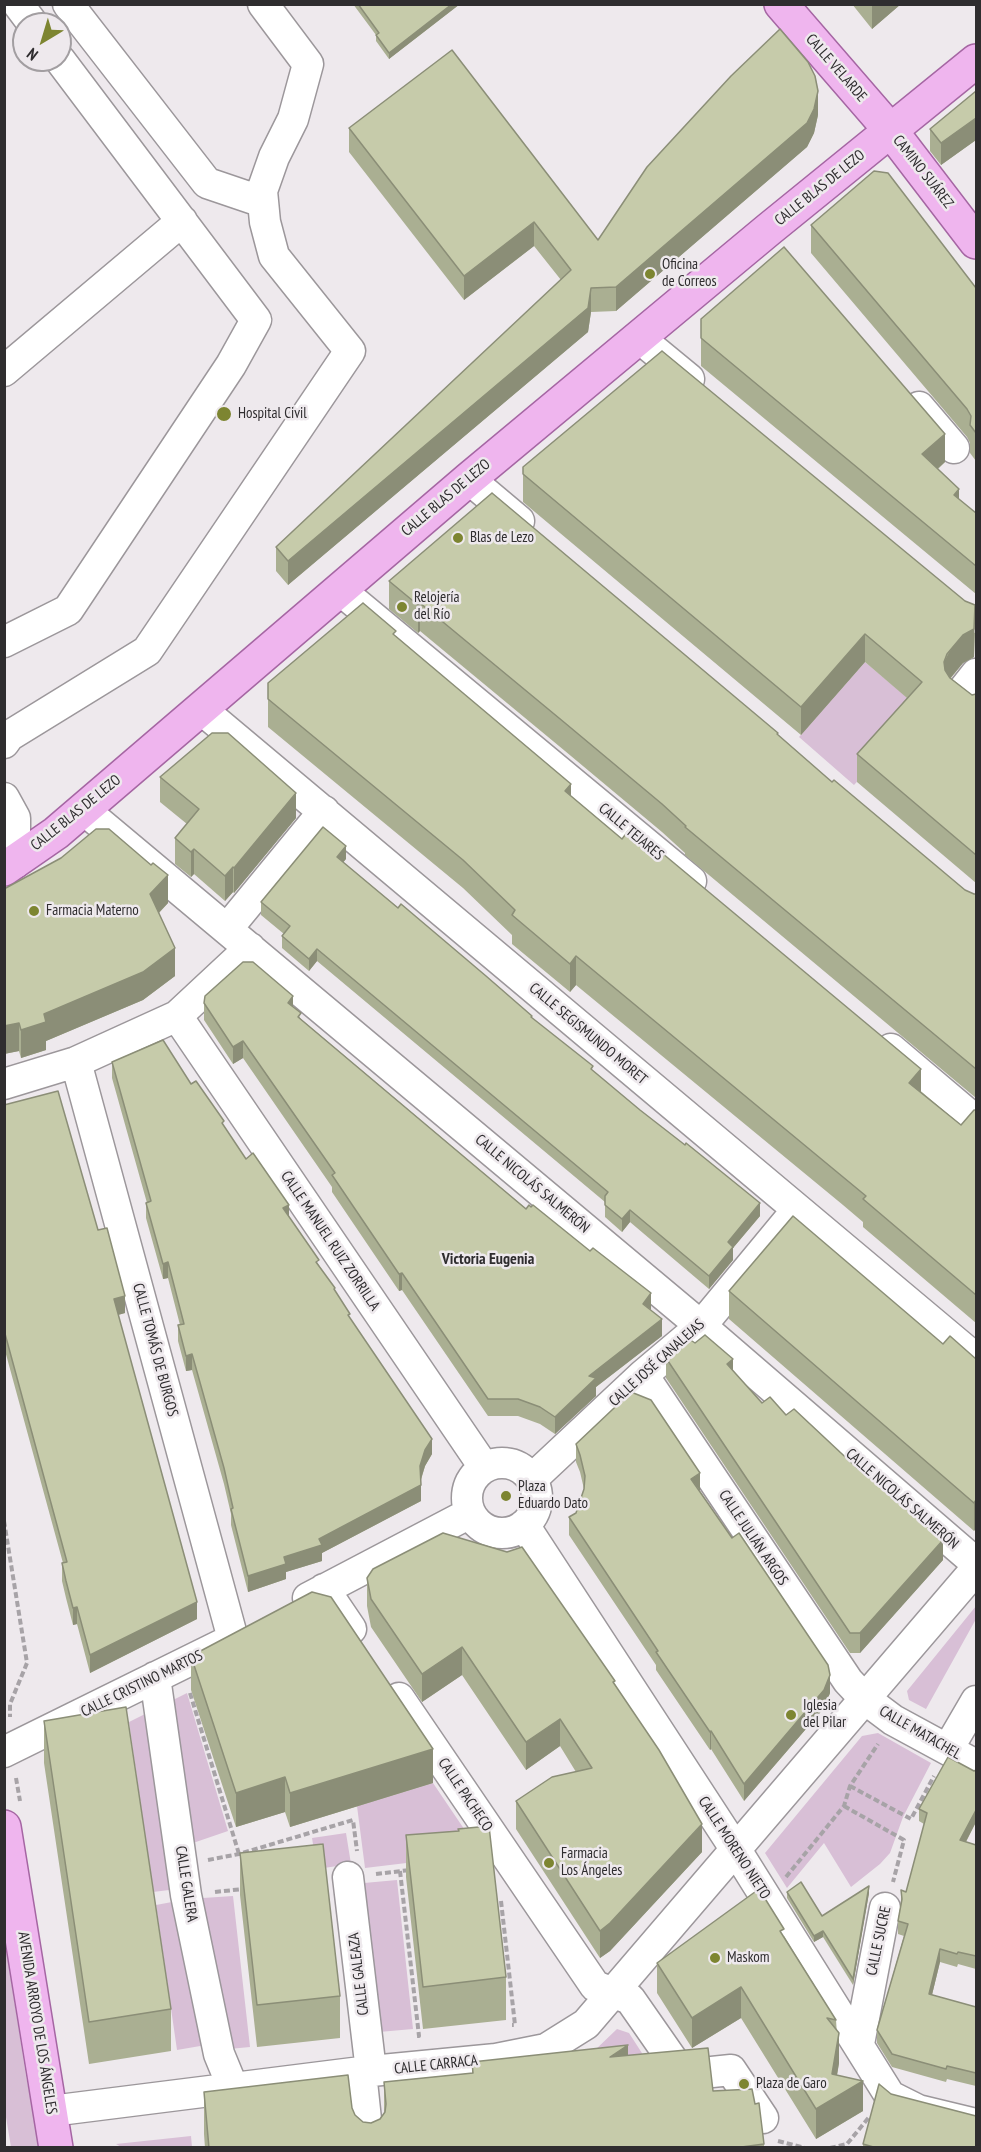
<!DOCTYPE html>
<meta charset="utf-8">
<style>
body{margin:0}
#map{position:relative;width:981px;height:2152px;overflow:hidden;background:#eee9ed;font-family:"PT Sans Narrow",sans-serif}
canvas{display:block}
.frame{position:absolute;inset:0;border:6px solid #2f2d2f;pointer-events:none}
.north{position:absolute;left:12px;top:12px;width:60px;height:60px;box-sizing:border-box;background:#eee9ed;border:2px solid #a29ea1;border-radius:50%;rotate:218deg;font-size:16px;font-weight:700;line-height:24px;text-align:center;color:#2f2d2f}
.north::after{content:'';display:block;margin:auto;width:21px;height:27px;background:#7d8531;clip-path:polygon(50% 0,100% 100%,50% 72%,0 100%)}
</style>
<div id="map">
<canvas width="981" height="2152"></canvas>
<div class="frame"></div>
<div class="north">N</div>
</div>
<script>
const ctx = document.querySelector('canvas').getContext('2d');
ctx.lineJoin = 'round';
function paint(path, color) {
  ctx.fillStyle = color;
  ctx.fill(path, 'evenodd');
}
function shape(rows) {
  const path = new Path2D();
  for (const r of rows) {
    if (r.length === 3) {
      path.moveTo(r[0] + r[2], r[1]);
      path.arc(r[0], r[1], r[2], 0, 2 * Math.PI);
      continue;
    }
    path.moveTo(r[0], r[1]);
    for (let i = 2; i < r.length; i += 2) path.lineTo(r[i], r[i + 1]);
  }
  return path;
}
function trace(path, color, width, dash) {
  ctx.strokeStyle = color;
  ctx.lineWidth = width;
  ctx.lineCap = dash ? 'butt' : 'round';
  ctx.setLineDash(dash || []);
  ctx.stroke(path);
}
function label(font, color, halo, rows, align = 'center') {
  ctx.font = font + ' "PT Sans Narrow",sans-serif';
  ctx.lineWidth = 5;
  ctx.setLineDash([]);
  ctx.textBaseline = 'middle';
  ctx.strokeStyle = halo;
  ctx.fillStyle = color;
  for (const [text, x, y, turn = 0] of rows) {
    ctx.save();
    ctx.translate(x, y);
    ctx.rotate((+turn || 0) * Math.PI / 180);
    ctx.textAlign = isNaN(turn) ? turn : align;
    if (halo) ctx.strokeText(text, 0, 0);
    ctx.fillText(text, 0, 0);
    ctx.restore();
  }
}
paint(shape([
 [865,662,922,710,854,785,799,737],
 [976,1606,976,1619,926,1709,909,1700,907,1691],
 [187,1693,228,1831,193,1843,167,1703],
 [153,1710,169,1890,153,1892,129,1722],
 [878,1733,931,1763,903,1817,890,1853,880,1864,851,1887,824,1843,787,1888,765,1853,862,1736],
 [433,1783,481,1854,365,1868,357,1806],
 [346,1833,351,1864,317,1869,312,1838],
 [397,1880,413,2029,379,2032,364,1883],
 [233,1896,250,2047,229,2049,203,1898],
 [172,1902,206,2045,177,2050,156,1905],
 [4,1935,26,2076,40,2147,11,2147,4,2105],
 [617,2029,629,2033,649,2064,593,2052],
 [191,2136,192,2147,123,2148,116,2144]
]), '#d8bfd6');
const minor = shape([
 [18,4,33,24],
 [68,4,207,183,263,202],
 [638,337,689,379],
 [4,371,182,221],
 [919,407,954,448],
 [469,479,519,521],
 [340,590,691,881],
 [4,642,68,610,231,365,256,320,60,60],
 [976,674,961,693,976,706],
 [201,709,976,1359],
 [4,743,9,736,147,651,350,351,274,256,265,222,262,191,274,157,293,119,308,64,263,4],
 [4,798,15,818,15,863],
 [83,809,701,1326,976,1563],
 [227,929,324,811],
 [177,1016,484,1467],
 [891,1049,976,1121],
 [76,1062,233,1639],
 [4,1084,76,1062,177,1016,250,948],
 [643,1375,848,1681,865,1699,893,1720,976,1765],
 [502,1498,35],
 [532,1479,643,1375,701,1326,797,1210],
 [524,1525,736,1850,890,2096,918,2110,976,2124],
 [324,1589,351,1629],
 [308,1598,470,1513],
 [155,1677,186,1895,219,2054,233,2088],
 [399,1698,595,1986,630,1999,683,2075,731,2070,763,2118],
 [948,1749,976,1701],
 [4,1752,229,1641],
 [348,1877,371,2071],
 [859,2044,885,1908],
 [361,2072,369,2148],
 [51,2111,361,2072,496,2059,546,2049,586,2024,976,1569]
]);
const major = shape([
 [781,4,891,131,976,242],
 [4,869,56,833,469,479,768,230,976,61],
 [4,1827,56,2148]
]);
trace(minor, '#9c979b', 33);
trace(major, '#a566a3', 36);
trace(shape([
 [4,1521,27,1663,10,1704,10,1717],
 [190,1693,239,1854],
 [16,1778,20,1801],
 [850,1786,911,1819,934,1776],
 [844,1806,904,1840,893,1882],
 [208,1860,239,1854,353,1820,357,1851],
 [400,1871,419,2036,416,2036],
 [376,1874,410,1870],
 [786,1877,844,1806,850,1786,878,1744],
 [215,1892,243,1889],
 [501,1901,515,2025,512,2025],
 [778,2141,805,2148],
 [830,2148,847,2144,870,2116]
]), '#a7a3a7', 4, [6, 3]);
trace(minor, '#fff', 30);
trace(major, '#efb5ee', 33);
paint(shape([
 [353,4,460,4,389,59,376,41,376,35],
 [852,4,901,4,872,29],
 [976,91,976,141,976,140,941,165,930,151,930,129],
 [818,115,814,133,807,147,616,311,591,312,588,332,288,585,276,571,276,547,561,280,534,246,464,300,349,152,349,128,598,240],
 [811,225,976,288,976,461,970,453,970,443,967,437,811,253],
 [701,319,945,462,938,469,959,499,976,513,976,594,701,366],
 [523,467,975,633,974,657,963,663,951,678,972,695,976,694,976,883,857,782,857,754,907,698,865,662,801,735,523,502],
 [389,581,778,735,832,782,965,890,974,894,976,894,976,1098,685,855,685,853,662,832,565,751,420,631,418,633,389,609],
 [396,636,571,796,961,1125,976,1110,976,1323,863,1227,863,1222,843,1205,576,985,570,992,512,944,512,935,463,888,268,727,268,699],
 [160,777,296,818,234,893,233,892,225,901,194,874,191,877,175,864,175,838,187,824,160,802],
 [346,859,343,862,532,1018,760,1216,733,1248,733,1260,709,1289,630,1222,622,1232,605,1217,605,1202,317,961,309,971,282,948,282,936,284,934,261,915,261,902],
 [4,889,168,903,159,913,175,976,143,1000,46,1041,46,1050,21,1058,19,1051,4,1054],
 [204,1003,293,1007,301,1019,505,1191,651,1311,662,1336,596,1387,596,1396,555,1434,540,1424,518,1416,488,1416,402,1290,399,1291,332,1192,332,1187,243,1058,233,1064,204,1020],
 [112,1062,191,1084,224,1126,246,1159,289,1217,335,1291,350,1319,432,1454,425,1466,421,1480,421,1501,322,1553,322,1561,286,1572,286,1579,248,1592,231,1525,231,1514,224,1484,192,1370,186,1371,178,1341,178,1325,180,1325,168,1278,163,1279,146,1218,146,1203,147,1203,112,1078],
 [4,1105,98,1230,125,1313,118,1315,197,1619,90,1673,77,1624,73,1625,66,1598,62,1581,62,1563,63,1563,4,1347],
 [729,1291,943,1344,976,1359,976,1528,974,1531,729,1319],
 [666,1358,733,1371,762,1403,786,1415,943,1560,860,1653,850,1653,666,1378],
 [576,1444,700,1491,830,1693,824,1708,744,1801,711,1749,710,1750,656,1670,656,1665,569,1535,569,1517,576,1513,584,1489,580,1472,576,1462],
 [367,1578,615,1684,702,1852,610,1951,600,1958,516,1829,516,1801,576,1772,560,1746,526,1770,462,1675,422,1702,371,1627,367,1606],
 [191,1656,433,1783,290,1827,285,1812,236,1827,191,1690],
 [44,1721,171,2009,171,2051,89,2064,44,1763],
 [976,1770,976,1822,966,1842,976,1845,976,1969,958,1964,957,1967,940,1962,932,1995,976,2007,976,2086,947,2079,946,2082,892,2067,877,2043,877,2030,904,1936,898,1934,898,1921,901,1902,901,1890,906,1892,924,1824,919,1821,919,1809,974,1771],
 [406,1835,506,1977,506,2020,423,2029,406,1877],
 [240,1853,340,1996,340,2038,257,2047,240,1895],
 [787,1892,822,1916,869,1893,853,1985,823,1937,814,1942,787,1898],
 [784,1936,836,2020,839,2063,837,2075,863,2111,816,2139,741,2018,692,2048,657,1993,657,1963],
 [628,2055,713,2091,764,2144,764,2148,205,2148,204,2134,204,2092,352,2108,355,2115,363,2122,371,2123,380,2119,384,2114,384,2082,472,2073,472,2062],
 [891,2094,976,2148,863,2148,863,2144]
]), '#aaaf92');
paint(shape([
 [452,4,460,4,389,59,389,53],
 [872,4,901,4,872,29],
 [818,91,818,115,814,133,807,147,616,311,616,287],
 [976,118,976,140,941,165,941,143],
 [534,222,534,246,464,300,464,276],
 [591,288,591,312,588,332,288,585,288,561],
 [945,434,945,462,922,482,922,454],
 [959,489,959,517,954,495],
 [420,603,420,631,418,633,418,605],
 [975,605,974,657,963,663,947,682,944,690,944,662],
 [865,634,865,662,801,735,801,707],
 [571,784,571,812,565,791],
 [296,793,296,818,234,893,234,868],
 [346,846,346,859,337,870,337,857],
 [194,849,194,874,191,877,191,852],
 [233,867,233,892,225,901,225,876],
 [168,875,168,903,150,922,150,894],
 [175,948,175,976,143,1000,46,1041,46,1050,21,1058,21,1030,44,1014],
 [317,949,317,961,309,971,309,959],
 [576,956,576,985,570,992,570,964],
 [293,996,293,1013,288,1003],
 [19,1023,19,1051,4,1054,4,1026],
 [243,1041,243,1058,233,1064,233,1047],
 [921,1069,921,1097,909,1083],
 [760,1203,760,1216,733,1248,733,1260,709,1289,709,1276,728,1242],
 [289,1205,289,1220,283,1208],
 [630,1210,630,1222,622,1232,622,1219],
 [168,1262,168,1278,163,1279,163,1264],
 [402,1273,402,1290,399,1291,399,1274],
 [651,1293,651,1310,643,1304],
 [125,1296,125,1313,114,1316,114,1299],
 [662,1319,662,1336,596,1387,596,1396,555,1434,555,1417,589,1376],
 [192,1354,192,1370,186,1371,186,1356],
 [733,1359,733,1379,727,1364],
 [432,1439,432,1454,425,1466,420,1482,420,1466,425,1450],
 [700,1473,700,1491,691,1479],
 [421,1485,421,1501,322,1553,322,1561,286,1572,286,1579,248,1592,248,1576],
 [976,1500,976,1528,974,1531,974,1503],
 [943,1540,943,1560,860,1653,860,1633],
 [197,1602,197,1619,90,1673,90,1655],
 [77,1607,77,1624,73,1625,73,1608],
 [462,1647,462,1675,422,1702,422,1674],
 [830,1675,830,1693,824,1708,744,1801,744,1784],
 [560,1719,560,1746,526,1770,526,1742],
 [711,1731,711,1749,710,1750,710,1732],
 [433,1749,433,1783,290,1827,290,1793],
 [285,1777,285,1812,236,1827,236,1793],
 [976,1810,976,1822,960,1853,960,1840],
 [702,1824,702,1852,610,1951,600,1958,600,1931],
 [869,1886,869,1893,853,1985,853,1979],
 [823,1931,823,1937,814,1942,814,1936],
 [940,1949,940,1962,929,2007,929,1994],
 [741,1987,741,2018,692,2048,692,2018],
 [839,2033,839,2063,833,2099,863,2081,863,2111,816,2139,816,2109,832,2074],
 [628,2045,628,2087,610,2057]
]), '#8b8e77');
const building = shape([
 [358,4,452,4,389,53,376,35,379,33,358,4],
 [780,29,808,62,815,76,818,91,814,109,807,123,616,287,591,288,588,308,288,561,276,547,571,270,534,222,464,276,349,128,452,50,598,240,647,167,731,76,780,29],
 [976,91,976,119,976,118,941,143,930,129,976,91],
 [874,171,888,173,976,288,976,433,970,425,971,416,967,409,811,225,874,171],
 [784,247,945,434,922,454,959,489,954,495,976,513,976,566,701,338,701,319,784,247],
 [662,351,965,601,975,605,974,629,963,635,947,654,944,662,945,670,950,678,972,695,976,694,976,855,857,754,922,682,865,634,801,707,523,474,523,467,662,351],
 [492,493,778,733,777,734,832,782,834,780,965,890,974,894,976,894,976,1069,685,827,686,826,662,804,565,723,420,603,418,605,389,581,492,493],
 [363,603,396,631,393,634,571,784,565,791,622,839,628,831,660,856,662,853,921,1069,909,1083,961,1125,974,1110,976,1110,976,1295,863,1199,866,1196,843,1177,576,956,570,964,512,915,515,910,463,860,268,699,268,683,363,603],
 [212,733,228,733,296,793,234,868,233,867,225,876,194,849,191,852,175,838,199,809,160,777,212,733],
 [323,827,346,846,337,857,398,908,401,904,486,976,532,1016,531,1017,593,1066,591,1069,640,1110,685,1145,686,1143,760,1203,728,1242,733,1247,709,1276,630,1210,622,1219,605,1205,605,1196,608,1192,317,949,309,959,282,936,290,926,261,902,323,827],
 [96,829,109,829,151,865,153,863,168,875,150,894,175,948,143,972,44,1014,46,1022,21,1030,19,1023,4,1026,4,889,61,858,96,829],
 [243,962,253,962,293,996,288,1003,301,1013,298,1017,526,1209,529,1205,531,1207,533,1205,590,1251,593,1248,651,1293,643,1304,662,1319,589,1376,596,1378,555,1417,540,1407,518,1399,488,1399,402,1273,399,1274,332,1175,335,1173,243,1041,233,1047,204,1003,205,996,243,962],
 [163,1040,191,1084,196,1081,224,1121,222,1123,246,1159,253,1153,289,1205,283,1208,319,1260,316,1262,335,1288,334,1289,350,1314,348,1315,432,1439,425,1450,420,1466,421,1485,319,1539,322,1545,284,1557,286,1564,248,1576,231,1509,233,1508,224,1468,192,1354,186,1356,178,1325,184,1324,168,1262,163,1264,146,1203,151,1201,112,1062,163,1040],
 [58,1091,98,1230,107,1228,125,1296,114,1299,197,1602,90,1655,77,1607,73,1608,66,1581,62,1563,67,1562,4,1330,4,1105,58,1091],
 [793,1216,943,1344,950,1336,976,1359,976,1500,974,1503,729,1291,793,1216],
 [705,1335,733,1359,727,1364,762,1403,770,1397,786,1415,794,1409,857,1468,858,1467,943,1540,860,1633,850,1633,666,1358,689,1339,695,1343,705,1335],
 [631,1392,651,1400,700,1473,691,1479,732,1538,739,1533,828,1665,830,1675,824,1690,744,1784,711,1731,710,1732,656,1652,658,1651,569,1517,576,1513,584,1489,585,1476,580,1455,576,1444,631,1392],
 [443,1533,507,1552,522,1547,615,1681,613,1682,659,1750,702,1824,610,1923,600,1931,516,1801,552,1777,592,1768,560,1719,526,1742,462,1647,422,1674,371,1599,367,1578,373,1569,443,1533],
 [312,1592,331,1597,433,1749,290,1793,285,1777,236,1793,191,1656,312,1592],
 [126,1707,171,2009,89,2022,44,1721,126,1707],
 [948,1757,974,1771,976,1770,976,1810,960,1840,976,1845,976,1956,958,1952,957,1954,940,1949,929,1994,976,2007,976,2073,947,2066,946,2069,892,2054,877,2030,908,1924,898,1921,902,1899,901,1890,906,1892,927,1813,919,1809,948,1757],
 [489,1826,506,1977,423,1987,406,1835,459,1831,458,1829,489,1826],
 [323,1844,340,1996,257,2005,240,1853,323,1844],
 [801,1882,822,1916,869,1886,853,1979,823,1931,814,1936,787,1892,801,1882],
 [759,1889,784,1929,780,1931,836,2020,827,2018,839,2033,832,2074,863,2081,816,2109,741,1987,692,2018,657,1963,759,1889],
 [628,2045,610,2057,708,2048,713,2091,752,2089,755,2104,759,2103,764,2144,734,2148,209,2148,204,2092,348,2075,352,2108,355,2115,363,2122,371,2123,380,2119,385,2112,386,2104,384,2082,473,2073,472,2062,628,2045],
 [879,2084,891,2094,976,2116,976,2148,877,2148,863,2144,879,2084]
]);
paint(building, '#c6cbaa');
trace(building, '#8b8e77', 1.5);
for (const [x, y, r, color] of [
 [650,274,6,"#7d8531"],
 [224,414,8,"#7d8531"],
 [458,538,6,"#7d8531"],
 [402,607,6,"#7d8531"],
 [34,911,6,"#7d8531"],
 [506,1496,6,"#7d8531"],
 [791,1715,6,"#7d8531"],
 [549,1863,6,"#7d8531"],
 [715,1958,6,"#7d8531"],
 [744,2084,6,"#7d8531"]
]) {
  const dot = new Path2D();
  dot.arc(x, y, r, 0, 2 * Math.PI);
  ctx.fillStyle = color;
  ctx.fill(dot);
  trace(dot, '#eee9ed', 2);
}
label('15px', '#2f2d2f', '#eee9ed', [
 ["CALLE VELARDE",836,68,49],
 ["CAMINO SUÁREZ",923,172,52],
 ["CALLE BLAS DE LEZO",820,188,-39],
 ["CALLE BLAS DE LEZO",446,498,-40],
 ["CALLE BLAS DE LEZO",76,813,-39],
 ["CALLE TEJARES",631,832,40],
 ["CALLE SEGISMUNDO MORET",588,1034,40],
 ["CALLE NICOLÁS SALMERÓN",532,1184,40],
 ["CALLE MANUEL RUIZ ZORRILLA",330,1241,56],
 ["CALLE TOMÁS DE BURGOS",155,1350,75],
 ["CALLE JOSÉ CANALEJAS",657,1363,-42],
 ["CALLE NICOLÁS SALMERÓN",902,1499,41],
 ["CALLE JULIÁN ARGOS",753,1538,56],
 ["CALLE CRISTINO MARTOS",142,1684,-26],
 ["CALLE MATACHEL",920,1733,30],
 ["CALLE PACHECO",465,1795,56],
 ["CALLE MORENO NIETO",734,1848,57],
 ["CALLE GALERA",186,1884,81],
 ["CALLE SUCRE",879,1941,-78],
 ["CALLE GALEAZA",359,1974,-97],
 ["AVENIDA ARROYO DE LOS ÁNGELES",37,2023,81],
 ["CALLE CARRACA",436,2065,-6]
]);
label('15px', '#2f2d2f', '#eee9ed', [
 ["Oficina",662,265],
 ["de Correos",662,282],
 ["Hospital Civil",238,414],
 ["Blas de Lezo",470,538],
 ["Relojería",414,598],
 ["del Río",414,615],
 ["Farmacia Materno",46,911],
 ["Plaza",518,1487],
 ["Eduardo Dato",518,1504],
 ["Iglesia",803,1706],
 ["del Pilar",803,1723],
 ["Farmacia",561,1854],
 ["Los Ángeles",561,1871],
 ["Maskom",727,1958],
 ["Plaza de Garo",756,2084]
], 'left');
label('bold 16px', '#2f2d2f', '#eee9ed', [
 ["Victoria Eugenia",488,1259]
]);
</script>
